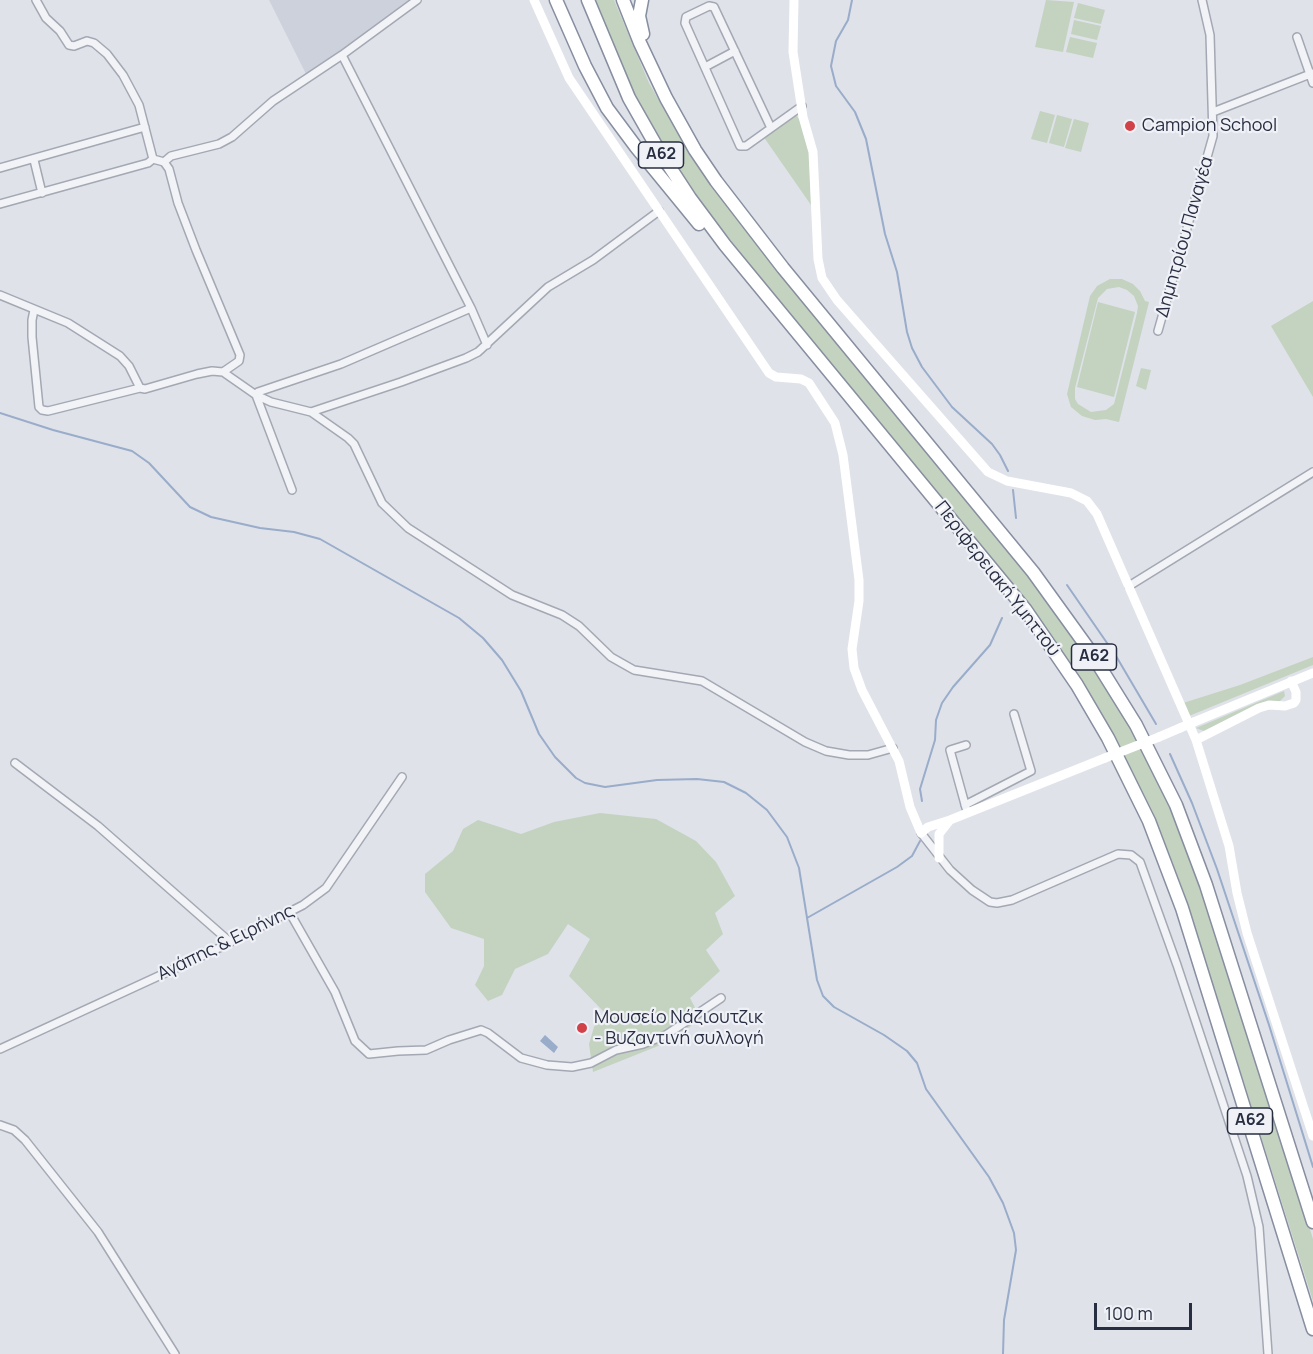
<!DOCTYPE html>
<meta charset="utf-8">
<style>
body{margin:0}
#map{position:relative;width:1313px;height:1354px;overflow:hidden;background:#dfe2e9;font-family:Manrope,sans-serif}
canvas{display:block}
.scale{position:absolute;left:1094px;top:1303px;width:98px;height:27px;box-sizing:border-box;border:3px solid #282e41;border-top:0;padding-left:8px;font-size:18px;line-height:21px;white-space:nowrap;color:#282e41;-webkit-text-stroke:4px #eff1f6;paint-order:stroke}
</style>
<div id="map">
<canvas width="1313" height="1354"></canvas>
<div class="scale">100 m</div>
</div>
<script>
const ctx = document.querySelector('canvas').getContext('2d');
ctx.lineJoin = 'round';
function paint(path, color) {
  ctx.fillStyle = color;
  ctx.fill(path, 'evenodd');
}
function shape(rows) {
  const path = new Path2D();
  for (const r of rows) {
    path.moveTo(r[0], r[1]);
    for (let i = 2; i < r.length; i += 2) path.lineTo(r[i], r[i + 1]);
  }
  return path;
}
function trace(path, color, width, dash) {
  ctx.strokeStyle = color;
  ctx.lineWidth = width;
  ctx.lineCap = dash ? 'butt' : 'round';
  ctx.setLineDash(dash || []);
  ctx.stroke(path);
}
function label(font, color, halo, rows, align = 'center') {
  ctx.font = font + ' Manrope,sans-serif';
  ctx.lineWidth = 4.5;
  ctx.setLineDash([]);
  ctx.textBaseline = 'middle';
  ctx.strokeStyle = halo;
  ctx.fillStyle = color;
  for (const [text, x, y, turn = 0] of rows) {
    ctx.save();
    ctx.translate(x, y);
    ctx.rotate((+turn || 0) * Math.PI / 180);
    ctx.textAlign = isNaN(turn) ? turn : align;
    if (halo) ctx.strokeText(text, 0, 0);
    ctx.fillText(text, 0, 0);
    ctx.restore();
  }
}
paint(shape([
 [269,0,412,0,307,76]
]), '#cdd1db');
paint(shape([
 [595,0,614,0,649,83,692,158,718,195,806,305,977,509,1060,614,1130,724,1169,804,1187,845,1282,1140,1313,1239,1313,1301,1184,893,1153,812,1114,735,1069,661,1018,591,765,284,704,206,677,168,633,91,615,51],
 [1046,0,1074,2,1063,52,1035,47],
 [1078,3,1105,10,1101,24,1074,18],
 [1074,20,1101,26,1097,40,1071,34],
 [1070,37,1097,43,1093,58,1066,52],
 [1040,111,1055,115,1047,143,1031,139],
 [795,114,800,120,809,142,811,205,763,136],
 [1057,115,1072,119,1064,147,1049,143],
 [1074,119,1089,123,1081,152,1065,148],
 [1110,279,1122,279,1133,284,1140,291,1145,301,1149,302,1119,422,1106,419,1095,420,1082,416,1071,407,1067,394,1090,296,1097,286],
 [1119,287,1127,290,1134,296,1138,306,1137,313,1114,404,1106,410,1091,412,1078,404,1075,399,1075,388,1098,298,1107,289],
 [1313,301,1313,397,1271,326],
 [1098,302,1135,312,1114,397,1077,387],
 [1141,368,1151,370,1146,390,1136,386],
 [1313,657,1313,665,1189,716,1183,703,1240,685],
 [1284,691,1285,696,1280,701,1210,729,1204,731,1196,728],
 [600,813,656,819,696,841,716,862,735,896,715,913,723,934,706,950,720,971,690,998,701,1019,668,1042,593,1072,589,1044,594,1027,604,1012,569,976,590,939,568,924,548,954,515,969,502,995,488,1001,475,985,484,966,484,939,451,928,425,892,425,874,453,851,463,829,478,820,521,834,554,822]
]), '#c3d3c0');
paint(shape([
 [545,1035,558,1047,554,1053,540,1041]
]), '#99acca');
trace(shape([
 [852,0,848,20,836,41,831,66,836,86,855,112,866,139,885,234,897,272,907,332,912,348,922,367,952,407,992,444,1000,455,1008,471],
 [0,413,53,430,132,451,149,463,190,507,211,517,260,528,294,532,320,539,459,618,483,638,502,660,521,691,539,734,555,757,576,778,585,783,605,787,657,780,697,779,724,782,746,793,767,810,787,837,799,868,817,980,823,996,834,1007,884,1035,907,1051,917,1063,926,1089,989,1177,1003,1203,1014,1233,1016,1250,1004,1320,1003,1354],
 [1013,490,1016,518],
 [1067,585,1116,656,1156,724],
 [1170,754,1192,803,1217,869,1269,1025,1313,1167],
 [922,801,920,789,935,740,936,720,942,703,953,687,990,645,1002,618],
 [807,918,897,867,912,856,920,841]
]), '#99acca', 2);
const street = shape([
 [36,0,46,18,60,31,69,45,74,46,87,41,94,43,107,54,123,75,139,105,153,159],
 [1297,37,1313,83],
 [342,55,471,308,487,345],
 [705,67,735,51],
 [1213,112,1313,73],
 [771,128,714,7,709,6,686,17,685,23,740,146,746,146,802,106],
 [34,160,42,193],
 [164,162,171,156,219,144,232,137,273,101,342,55,417,0],
 [0,168,145,127],
 [0,204,148,163,153,159,164,162,169,169,178,203,196,250,240,355,239,361,223,372],
 [0,295,68,323,120,356,129,366,140,388,145,389,197,374,212,371,223,372,256,395,271,402,311,412,348,438,354,444,382,503,408,528,512,595,562,615,579,626,611,657,634,670,702,681,805,742,826,751,849,755,868,755,893,748],
 [34,310,32,320,32,337,39,407,42,410,48,411,140,388],
 [1158,331,1213,136,1210,35,1202,0],
 [311,412,401,382,466,358,478,352,548,287,593,260,659,211],
 [292,490,256,395,258,392,341,364,471,308],
 [1129,586,1313,472],
 [15,763,98,826,230,942],
 [965,805,1031,771,1014,714],
 [966,808,950,750,966,745],
 [921,833,950,870,972,890,990,902,997,903,1012,900,1118,854,1131,855,1140,862,1177,965,1247,1176,1259,1227,1268,1354],
 [290,913,335,992,355,1041,369,1054,398,1051,426,1050,449,1040,481,1030,488,1033,521,1058,547,1065,572,1067,591,1063,616,1050,643,1044,666,1035,721,998],
 [0,1049,213,951,303,905,326,888,402,777],
 [0,1125,14,1130,25,1140,98,1232,175,1354]
]);
const highway = shape([
 [556,0,585,66,607,108,636,147,699,224],
 [588,0,629,98,658,149,690,198,725,245,1025,609,1077,685,1108,738,1149,821,1182,908,1313,1329],
 [623,0,640,43,666,98,695,150,716,181,783,268,1033,572,1090,651,1136,725,1176,805,1206,885,1313,1222],
 [642,0,639,16,643,34]
]);
trace(street, '#a4a8b3', 10);
trace(highway, '#868ea0', 15);
trace(street, '#f2f3f7', 7);
trace(shape([
 [534,0,569,78,769,373,776,377,801,379,809,383,835,423,843,455,859,580,859,601,852,649,854,668,862,690,899,761,910,807,921,833],
 [794,0,793,52,803,117,813,152,818,259,822,278,837,300,988,472,1007,481,1071,493,1087,501,1097,514,1196,740,1229,846,1237,893,1247,933,1313,1136],
 [1194,722,1313,673],
 [1159,737,1180,728],
 [1196,740,1259,708,1269,705,1285,706,1294,703,1296,700,1296,692,1291,681],
 [921,833,928,827,950,820,1105,758],
 [939,858,939,834,950,820]
]), '#fff', 9);
trace(highway, '#fff', 12);
trace(shape([
 [1180,728,1194,722],
 [1105,758,1159,737]
]), '#fff', 9);
for (const [x, y, r, color] of [
 [1130,126,6,"#d14148"],
 [582,1028,6,"#d14148"]
]) {
  const dot = new Path2D();
  dot.arc(x, y, r, 0, 2 * Math.PI);
  ctx.fillStyle = color;
  ctx.fill(dot);
  trace(dot, '#eff1f6', 2);
}
for (const [x, y, w] of [
 [661,155,45],
 [1094,657,45],
 [1250,1121,45]
]) {
  const box = new Path2D();
  box.roundRect(x - w / 2, y - 13, w, 26, 4.5);
  ctx.fillStyle = '#eff1f6';
  ctx.fill(box);
  trace(box, '#282e41', 1.5);
}
label('bold 16px', '#282e41', null, [
 ["Α62",661,155],
 ["Α62",1094,657],
 ["Α62",1250,1121]
]);
label('18px', '#282e41', '#eff1f6', [
 ["Campion School",1142,126],
 ["Μουσείο Νάζιουτζικ",594,1018],
 ["- Βυζαντινή συλλογή",594,1039]
], 'left');
label('18px', '#282e41', '#eff1f6', [
 ["Δημητρίου Παναγέα",1185,237,-74],
 ["Περιφερειακή Υμηττού",997,579,52],
 ["Αγάπης & Ειρήνης",226,943,-26]
]);
</script>
